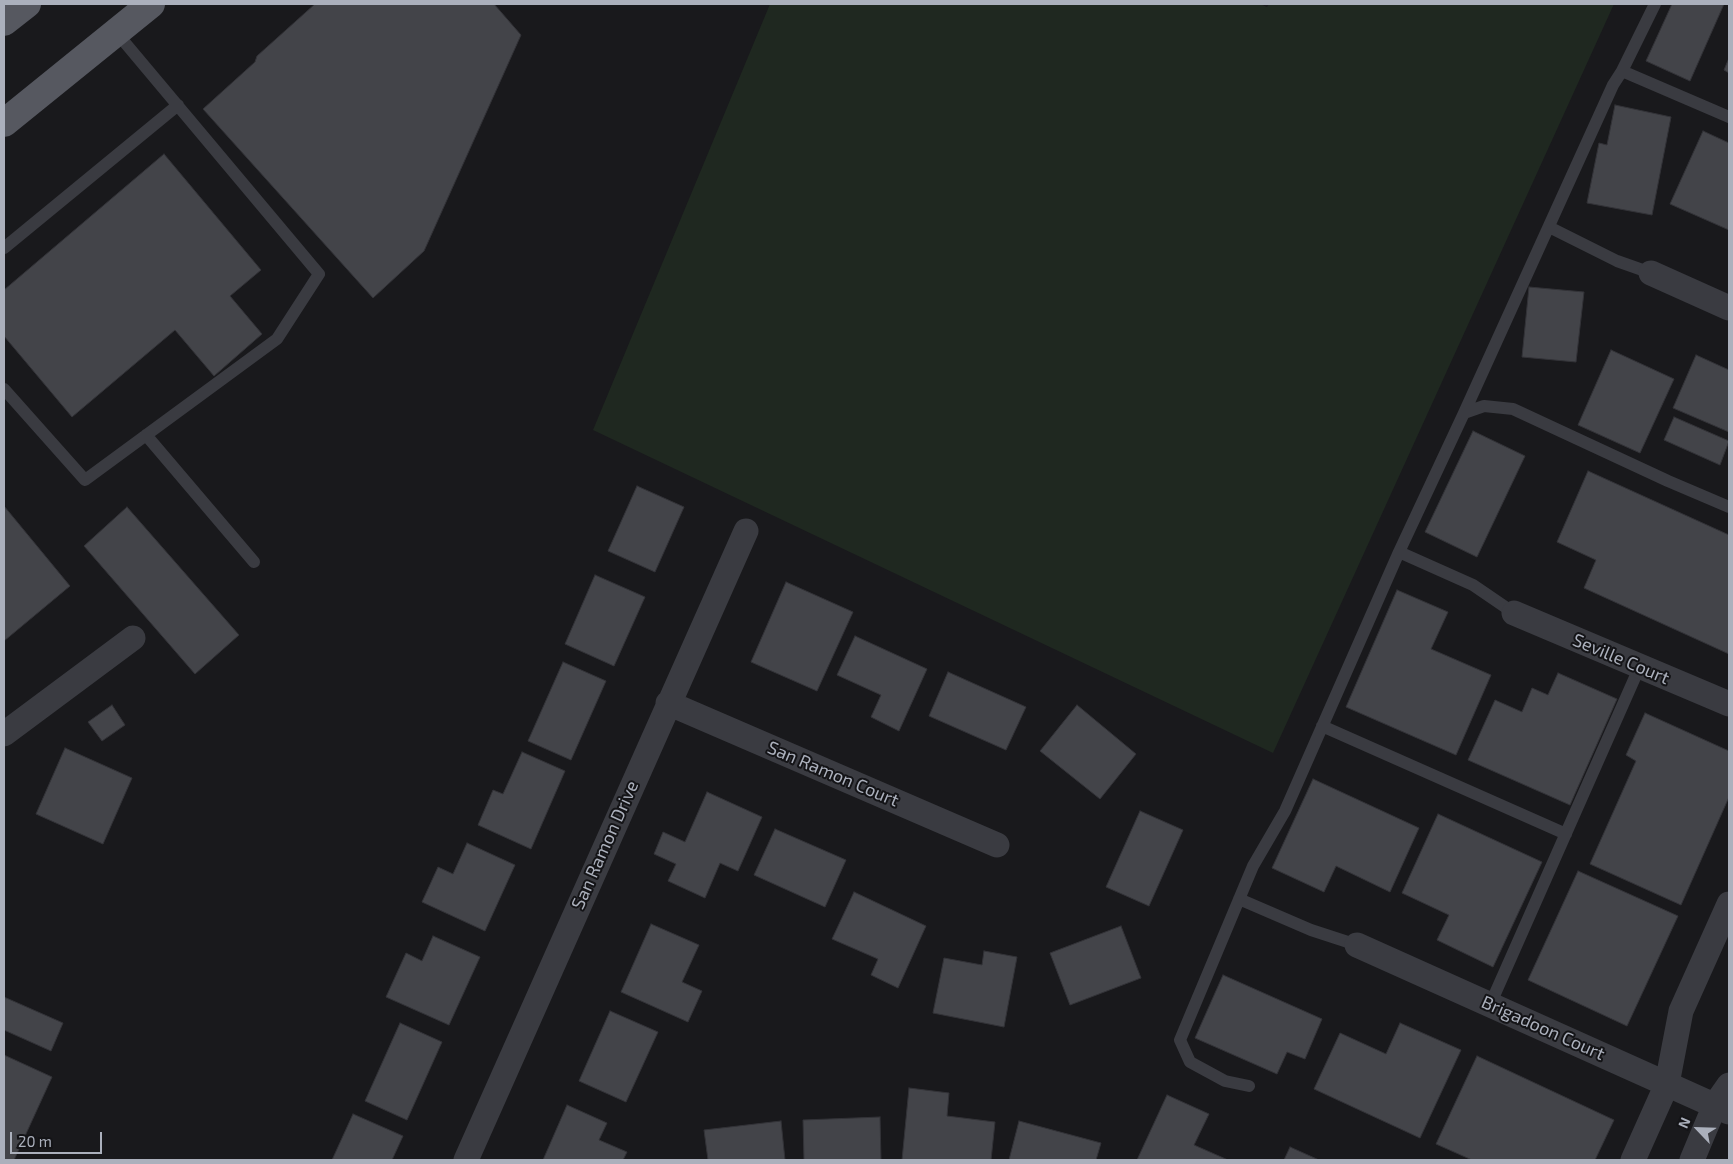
<!DOCTYPE html>
<style>
body{margin:0}
#map{position:relative;width:1733px;height:1164px;overflow:hidden;background:#19191c;font-family:"Exo 2",sans-serif}
canvas{display:block}
.frame{position:absolute;inset:0;border:5px solid #abb0bc;pointer-events:none}
.north{position:absolute;left:1673px;top:1104px;width:50px;height:50px;-webkit-text-stroke:4px #141417;paint-order:stroke;rotate:294deg;font-size:14px;font-weight:700;line-height:20px;text-align:center;color:#abb0bc}
.north::after{content:'';display:block;margin:auto;width:18px;height:22px;background:#abb0bc;clip-path:polygon(50% 0,100% 100%,50% 72%,0 100%)}
.scale{position:absolute;left:10px;top:1132px;width:92px;height:22px;box-sizing:border-box;border:2px solid #abb0bc;border-top:0;padding-left:6px;font-size:15px;line-height:18px;white-space:nowrap;color:#abb0bc;-webkit-text-stroke:4px #141417;paint-order:stroke}
</style>
<div id="map">
<canvas width="1733" height="1164"></canvas>
<div class="frame"></div>
<div class="north">N</div>
<div class="scale">20 m</div>
</div>
<script>
const ctx = document.querySelector('canvas').getContext('2d');
ctx.lineJoin = 'round';
function paint(path, color) {
  ctx.fillStyle = color;
  ctx.fill(path, 'evenodd');
}
function shape(rows) {
  const path = new Path2D();
  for (const r of rows) {
    path.moveTo(r[0], r[1]);
    for (let i = 2; i < r.length; i += 2) path.lineTo(r[i], r[i + 1]);
  }
  return path;
}
function trace(path, color, width, dash) {
  ctx.strokeStyle = color;
  ctx.lineWidth = width;
  ctx.lineCap = dash ? 'butt' : 'round';
  ctx.setLineDash(dash || []);
  ctx.stroke(path);
}
function label(font, color, halo, rows, align = 'center') {
  ctx.font = font + ' "Exo 2",sans-serif';
  ctx.lineWidth = 4;
  ctx.setLineDash([]);
  ctx.textBaseline = 'middle';
  ctx.strokeStyle = halo;
  ctx.fillStyle = color;
  for (const [text, x, y, turn = 0] of rows) {
    ctx.save();
    ctx.translate(x, y);
    ctx.rotate((+turn || 0) * Math.PI / 180);
    ctx.textAlign = isNaN(turn) ? turn : align;
    if (halo) ctx.strokeText(text, 0, 0);
    ctx.fillText(text, 0, 0);
    ctx.restore();
  }
}
paint(shape([
 [770,4,1260,4,1267,7,1269,4,1614,4,1273,753,593,430]
]), '#1f2820');
const building = shape([
 [315,4,494,4,521,35,424,251,373,298,203,109,255,62,257,56,315,4],
 [1672,4,1724,4,1690,81,1646,61,1672,4],
 [1729,58,1729,73,1724,70,1729,58],
 [1615,105,1671,117,1652,215,1587,203,1599,143,1607,145,1615,105],
 [1703,131,1729,143,1729,230,1670,204,1703,131],
 [164,154,261,270,230,296,262,334,214,376,175,330,72,417,4,336,4,290,164,154],
 [1529,287,1584,292,1576,362,1522,357,1529,287],
 [1611,350,1674,379,1640,453,1578,425,1611,350],
 [1696,355,1729,370,1729,432,1673,408,1696,355],
 [1674,417,1729,441,1720,465,1664,440,1674,417],
 [1473,431,1525,456,1477,557,1425,532,1473,431],
 [1588,471,1729,535,1729,654,1584,588,1596,560,1557,542,1588,471],
 [637,486,684,507,655,572,608,551,637,486],
 [4,506,70,586,4,641,4,506],
 [127,507,239,635,195,674,84,546,127,507],
 [595,575,645,597,614,666,565,644,595,575],
 [786,582,853,612,817,691,751,662,786,582],
 [1397,590,1448,612,1431,649,1491,675,1456,755,1346,707,1397,590],
 [855,636,927,669,899,731,871,717,881,695,837,675,855,636],
 [563,662,606,681,571,760,528,741,563,662],
 [948,672,1026,707,1006,750,929,716,948,672],
 [1558,673,1617,699,1570,805,1468,760,1495,700,1522,712,1532,688,1548,695,1558,673],
 [112,705,125,725,102,741,88,722,112,705],
 [1077,705,1136,754,1100,799,1040,751,1077,705],
 [1645,713,1729,751,1729,797,1681,905,1590,864,1636,761,1626,755,1645,713],
 [65,748,132,778,103,844,36,814,65,748],
 [522,752,565,771,531,849,478,825,493,790,503,794,522,752],
 [1313,779,1419,828,1390,892,1336,866,1324,892,1272,868,1313,779],
 [707,792,762,817,738,871,720,863,705,898,668,881,676,864,654,854,663,832,685,842,707,792],
 [1140,811,1183,830,1149,906,1106,887,1140,811],
 [1438,814,1542,862,1493,967,1437,940,1449,915,1402,893,1438,814],
 [775,829,846,860,825,907,754,875,775,829],
 [467,843,515,865,485,931,422,902,438,867,453,874,467,843],
 [1578,871,1678,916,1627,1026,1528,980,1578,871],
 [854,892,926,926,898,988,871,975,878,959,832,939,854,892],
 [651,924,699,945,682,982,702,991,688,1022,621,992,651,924],
 [1121,926,1141,978,1070,1005,1050,953,1121,926],
 [433,936,480,957,449,1025,386,997,406,953,422,961,433,936],
 [984,951,1017,957,1004,1027,933,1013,944,958,982,965,984,951],
 [1223,975,1322,1019,1305,1059,1287,1052,1277,1074,1195,1038,1223,975],
 [4,997,63,1023,51,1051,4,1030,4,997],
 [610,1011,658,1032,626,1102,579,1081,610,1011],
 [400,1023,442,1042,407,1120,365,1101,400,1023],
 [1400,1023,1461,1050,1420,1138,1314,1089,1340,1033,1386,1054,1400,1023],
 [4,1055,52,1077,14,1160,4,1160,4,1055],
 [1477,1056,1614,1120,1595,1160,1472,1160,1436,1144,1477,1056],
 [909,1088,949,1093,947,1116,995,1122,991,1160,902,1160,909,1088],
 [1167,1095,1209,1114,1194,1145,1228,1160,1137,1160,1167,1095],
 [567,1105,607,1123,599,1140,627,1152,623,1160,543,1160,567,1105],
 [353,1114,403,1136,392,1160,332,1160,353,1114],
 [880,1117,881,1160,804,1160,803,1120,880,1117],
 [781,1121,785,1160,708,1160,704,1130,781,1121],
 [1019,1121,1101,1143,1096,1160,1009,1160,1019,1121],
 [1290,1147,1319,1160,1284,1160,1290,1147]
]);
paint(building, '#434449');
trace(building, '#333338', 1);
trace(shape([
 [1655,4,1622,71,1729,117],
 [1549,227,1617,261,1651,273],
 [4,248,178,105],
 [4,389,85,480,277,339,319,274,116,32],
 [1464,413,1613,85,1622,71],
 [146,435,254,562],
 [1399,552,1464,413,1484,406,1513,409,1668,481,1729,507],
 [1322,726,1566,834],
 [1239,899,1311,930,1357,945],
 [1490,1005,1640,666],
 [1249,1086,1225,1081,1190,1062,1180,1040,1253,866,1285,811,1399,552,1473,585,1514,613]
]), '#3a3b41', 12);
trace(shape([
 [1651,273,1729,308],
 [1514,613,1729,704],
 [668,703,997,845],
 [4,734,133,638],
 [1357,945,1729,1112],
 [466,1160,746,531],
 [1633,1160,1667,1084,1681,1011,1729,904],
 [1692,1160,1715,1105,1729,1085]
]), '#3a3b41', 25);
trace(shape([
 [4,22,27,4],
 [4,123,151,4]
]), '#565860', 28);
label('18px', '#abb0bc', '#141417', [
 ["Seville Court",1621,659,23],
 ["San Ramon Court",833,774,23],
 ["San Ramon Drive",605,845,-66],
 ["Brigadoon Court",1543,1028,24]
]);
</script>
